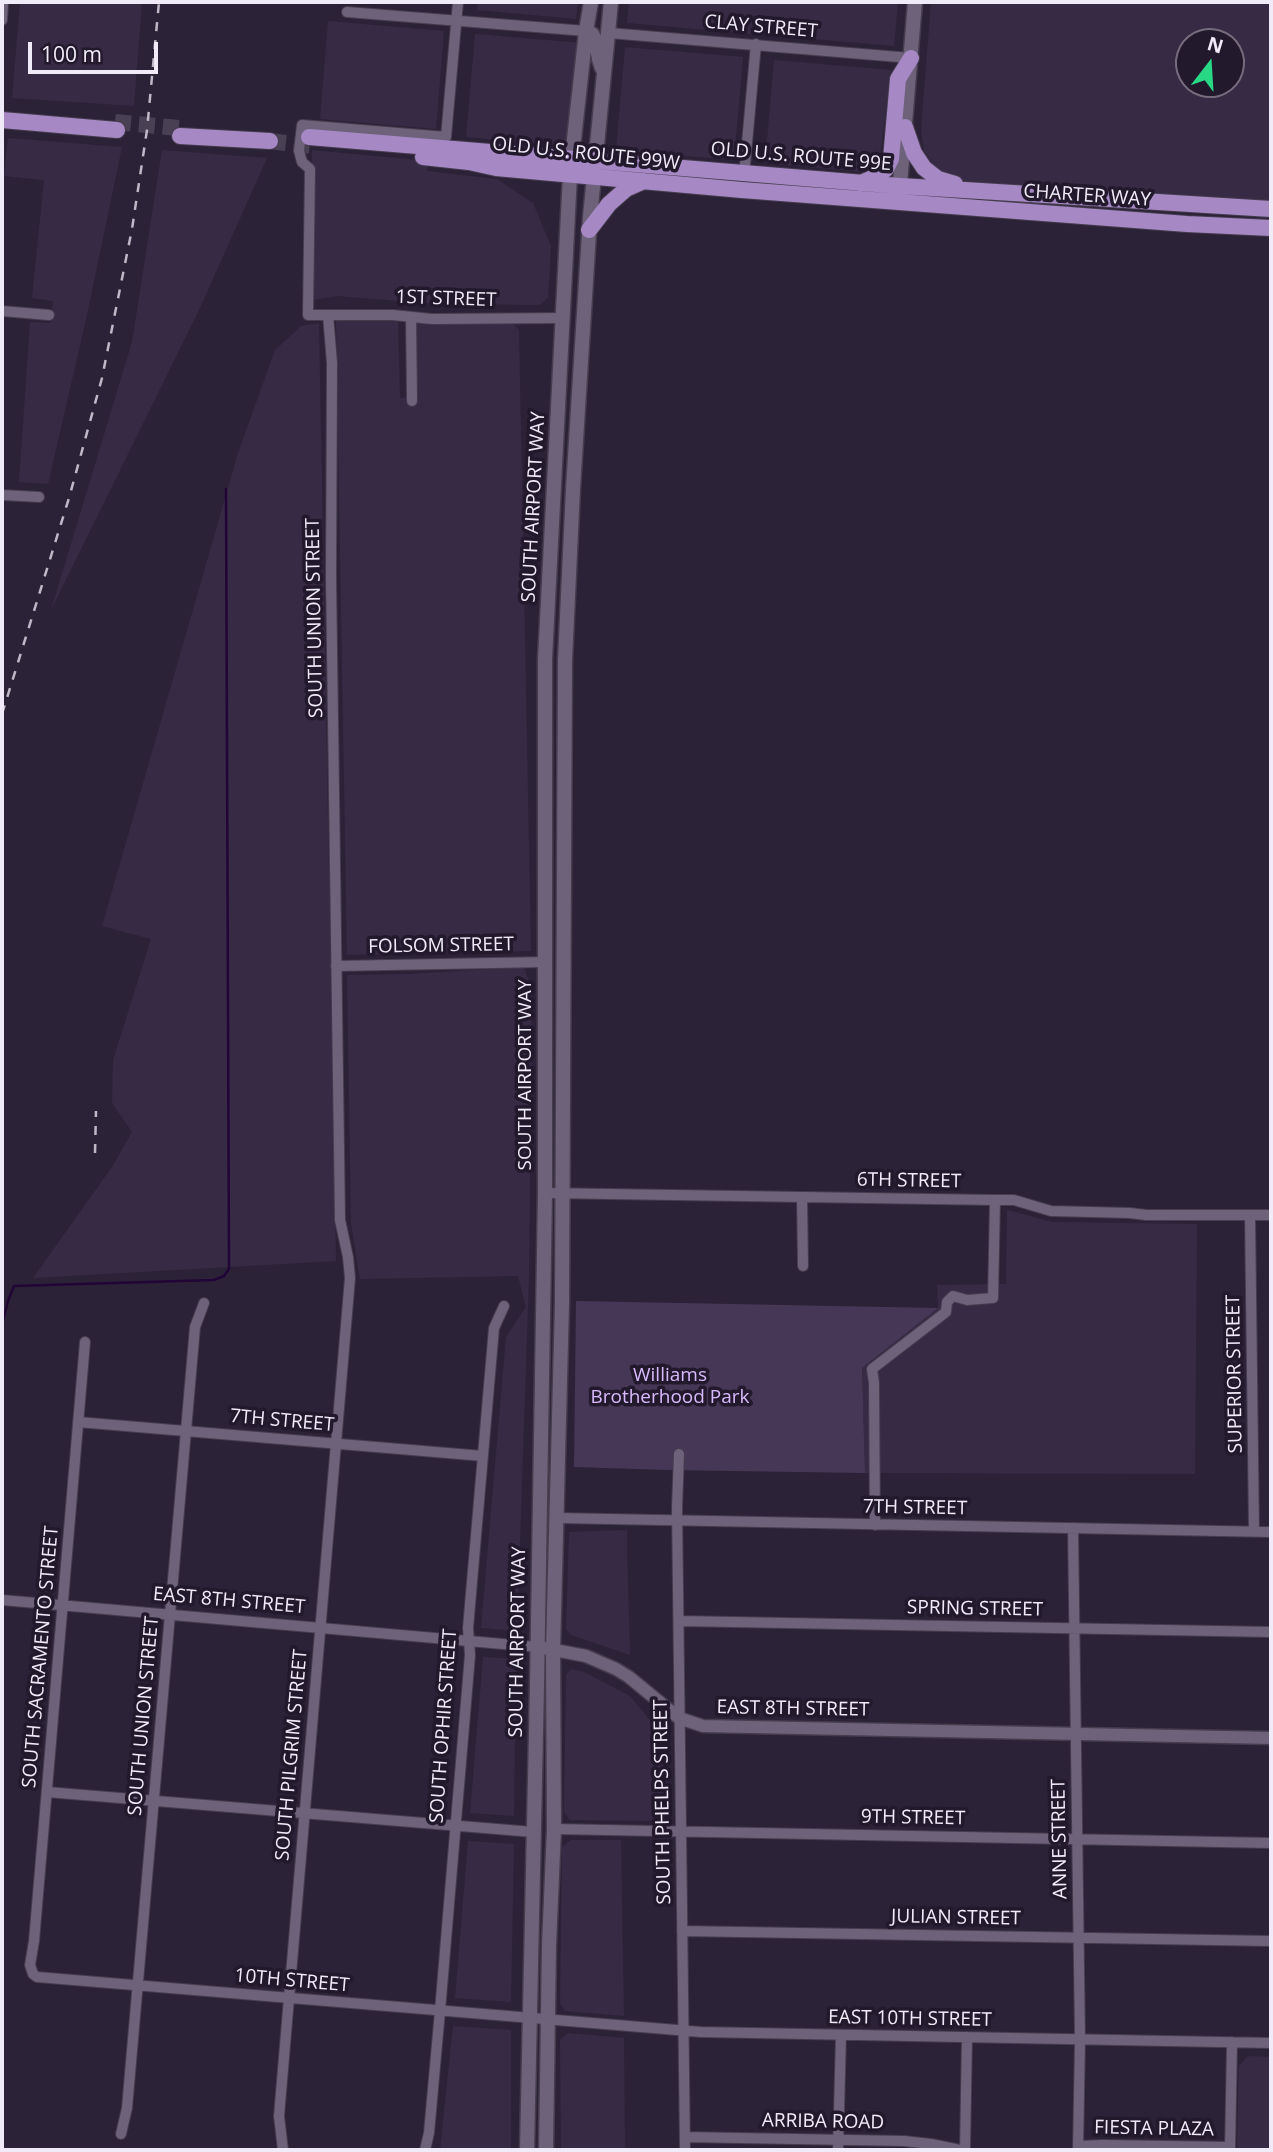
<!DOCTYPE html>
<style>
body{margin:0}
#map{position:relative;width:1273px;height:2152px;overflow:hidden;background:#2c2237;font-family:"Open Sans",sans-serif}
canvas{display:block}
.frame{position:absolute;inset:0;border:4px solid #f1ebf9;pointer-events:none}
.north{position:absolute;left:1175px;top:28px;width:70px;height:70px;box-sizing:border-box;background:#22192c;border:2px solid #756d7e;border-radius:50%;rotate:17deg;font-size:19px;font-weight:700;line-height:28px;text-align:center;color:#f1ebf9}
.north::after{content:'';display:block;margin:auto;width:24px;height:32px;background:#28d885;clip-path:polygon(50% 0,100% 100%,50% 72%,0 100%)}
.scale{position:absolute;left:28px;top:42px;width:130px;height:32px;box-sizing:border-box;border:4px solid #f1ebf9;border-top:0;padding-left:9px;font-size:21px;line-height:24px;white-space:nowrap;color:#f1ebf9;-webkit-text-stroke:5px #22192c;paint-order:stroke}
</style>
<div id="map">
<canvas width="1273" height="2152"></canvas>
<div class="frame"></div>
<div class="north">N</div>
<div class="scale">100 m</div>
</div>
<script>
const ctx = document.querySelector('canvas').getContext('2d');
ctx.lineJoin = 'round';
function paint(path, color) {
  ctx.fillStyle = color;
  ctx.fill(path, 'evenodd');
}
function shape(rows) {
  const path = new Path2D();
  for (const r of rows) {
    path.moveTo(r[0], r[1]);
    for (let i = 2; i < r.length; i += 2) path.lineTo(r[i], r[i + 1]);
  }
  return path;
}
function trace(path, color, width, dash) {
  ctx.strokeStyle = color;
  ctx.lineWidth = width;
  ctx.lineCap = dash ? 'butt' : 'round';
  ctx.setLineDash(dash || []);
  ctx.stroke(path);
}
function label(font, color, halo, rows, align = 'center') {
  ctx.font = font + ' "Open Sans",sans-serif';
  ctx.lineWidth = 7;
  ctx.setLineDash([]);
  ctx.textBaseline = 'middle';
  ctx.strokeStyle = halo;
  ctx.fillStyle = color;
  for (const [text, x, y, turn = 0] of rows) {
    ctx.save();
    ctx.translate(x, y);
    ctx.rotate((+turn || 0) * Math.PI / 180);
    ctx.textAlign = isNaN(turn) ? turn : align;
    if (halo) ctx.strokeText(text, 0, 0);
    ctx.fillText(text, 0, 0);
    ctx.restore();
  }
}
paint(shape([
 [20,2,142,2,134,106,12,98],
 [478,2,578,2,576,19,477,10],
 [629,2,898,2,894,46,627,23],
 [931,2,1271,2,1271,200,1196,201,964,181,937,170,924,151,921,131],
 [1189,42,1231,42,1231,84,1189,84],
 [328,21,444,31,436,129,320,119],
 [475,34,594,44,583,115,561,146,466,137],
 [625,47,743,57,734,160,616,150],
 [774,60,891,70,879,164,864,172,765,163],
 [8,138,122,147,87,315,48,484,19,482,30,322,50,323,53,301,32,298,44,180,4,176],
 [162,150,267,158,199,310,51,610,132,342],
 [312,150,428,161,427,171,497,179,533,203,551,246,548,297,540,305,438,304,337,296,313,300],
 [398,319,400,398,411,397,410,321,513,324,519,330,531,951,347,955,336,320],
 [319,323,336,1261,33,1278,112,1167,132,1132,112,1103,113,1060,151,939,102,926,238,453,275,350,301,326],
 [524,967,532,991,529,1276,517,1631,481,1628,506,1337,526,1307,518,1276,360,1279,351,1223,347,975,409,974],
 [1007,1210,1053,1222,1197,1224,1195,1474,865,1473,862,1368,938,1308,937,1285,1006,1284],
 [627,1530,627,1550,630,1655,571,1635,566,1629,569,1532],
 [483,1657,516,1659,514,1816,470,1813],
 [571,1669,584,1672,630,1696,667,1741,668,1814,660,1821,570,1820,564,1812,566,1675],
 [571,1840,621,1840,624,2016,565,2011,560,2004,562,1847],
 [468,1841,514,1844,511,2002,455,1998],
 [453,2026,511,2030,511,2150,440,2150],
 [568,2033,624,2038,625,2150,561,2150,560,2040],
 [1248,2056,1271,2057,1271,2150,1237,2150,1239,2066]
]), '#372a45');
paint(shape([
 [576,1301,938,1308,862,1368,865,1473,667,1470,574,1467]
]), '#473757');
trace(shape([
 [2,1325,8,1301,14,1286,214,1280,224,1276,229,1269,226,489]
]), '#210536', 2.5);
trace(shape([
 [115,122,179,128],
 [270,141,311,146]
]), '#4a4054', 16, [16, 8]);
const minor = shape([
 [347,12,586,31],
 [2,20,3,2],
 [609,33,911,58],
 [744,176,756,44],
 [2,311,49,315],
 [328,315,393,315,432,319,563,318],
 [411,317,412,401],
 [2,495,39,497],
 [336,966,545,962],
 [545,1193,995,1200,1014,1200,1051,1211,1130,1213,1146,1215,1271,1215],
 [802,1197,803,1266],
 [1250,1215,1254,1531],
 [85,1342,34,1941,30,1965,33,1974,37,1977,701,2032,1271,2043],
 [78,1422,483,1456],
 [679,1454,677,1508,685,2150],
 [558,1518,1271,1532],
 [875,1525,874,1383,872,1369,946,1312,947,1302,953,1296,967,1300,993,1298,995,1200],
 [1073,1528,1080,2040,1078,2150],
 [2,1600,537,1647],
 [679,1621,1271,1632],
 [47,1792,533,1832],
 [554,1829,1271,1843],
 [682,1931,1271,1941],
 [121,2134,127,2108,195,1327,204,1303],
 [685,2137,904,2141,931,2144,960,2150],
 [1078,2146,1103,2145,1230,2147],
 [283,2150,279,2116,350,1278,348,1257,340,1220,331,577,332,363,328,315,308,315,310,169,302,162,299,151,302,125,446,137,458,2],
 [425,2150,429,2133,440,2011,470,1655,468,1628,494,1328,504,1306],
 [838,2150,841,2035],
 [965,2150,967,2037],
 [1230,2150,1232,2042]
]);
const tertiary = shape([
 [544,1648,586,1656,616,1669,629,1677,679,1718,703,1726,1271,1738]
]);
const secondary = shape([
 [586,31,592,34,596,42,599,59,602,68],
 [899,196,915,2],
 [527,2150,537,1686,545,1193,545,659,570,175,586,31,591,2],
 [546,2150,549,1945,554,1829,553,1650,562,1303,565,660,573,489,590,217,611,2]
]);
const primary = shape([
 [2,120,117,130],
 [905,127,914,153,924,168,938,179,955,184],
 [180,136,270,141],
 [309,137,900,186,1271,209],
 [423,157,469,162,496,168,742,190,1187,224,1271,228],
 [861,183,879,175,886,169,891,159,898,79,911,58],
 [589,230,609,204,626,189,644,181]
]);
trace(minor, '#453c4e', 12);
trace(tertiary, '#453c4e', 15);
trace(secondary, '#453c4e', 17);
trace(primary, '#453c4e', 18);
trace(minor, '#6d627a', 10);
trace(tertiary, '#6d627a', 12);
trace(secondary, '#6d627a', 14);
trace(primary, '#a588c4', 16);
trace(shape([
 [2,714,69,498,102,378,132,229,147,130,159,2],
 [95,1153,96,1111]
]), '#bfb8c7', 2.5, [9, 9]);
label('19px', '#f1ebf9', '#22192c', [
 ["CLAY STREET",761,27,5],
 ["OLD U.S. ROUTE 99W",586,154,6],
 ["OLD U.S. ROUTE 99E",801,157,5],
 ["CHARTER WAY",1087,196,4],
 ["1ST STREET",446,299,2],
 ["SOUTH AIRPORT WAY",534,507,-87],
 ["SOUTH UNION STREET",315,618,-91],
 ["FOLSOM STREET",441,946,-1],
 ["SOUTH AIRPORT WAY",526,1075,-90],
 ["6TH STREET",909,1181,1],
 ["SUPERIOR STREET",1235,1374,-91],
 ["7TH STREET",282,1421,5],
 ["7TH STREET",915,1508,1],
 ["EAST 8TH STREET",229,1601,5],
 ["SPRING STREET",975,1609,1],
 ["SOUTH AIRPORT WAY",518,1642,-89],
 ["SOUTH SACRAMENTO STREET",41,1657,-85],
 ["EAST 8TH STREET",793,1709,1],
 ["SOUTH UNION STREET",144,1716,-85],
 ["SOUTH OPHIR STREET",444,1726,-86],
 ["SOUTH PILGRIM STREET",292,1755,-85],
 ["SOUTH PHELPS STREET",663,1802,-91],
 ["9TH STREET",913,1818,1],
 ["ANNE STREET",1060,1839,-91],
 ["JULIAN STREET",956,1918,1],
 ["10TH STREET",292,1981,5],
 ["EAST 10TH STREET",910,2019,1],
 ["ARRIBA ROAD",823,2122,1],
 ["FIESTA PLAZA",1154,2129,1]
]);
label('19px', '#d8b9fb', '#22192c', [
 ["Williams",670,1376],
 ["Brotherhood Park",670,1398]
]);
</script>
